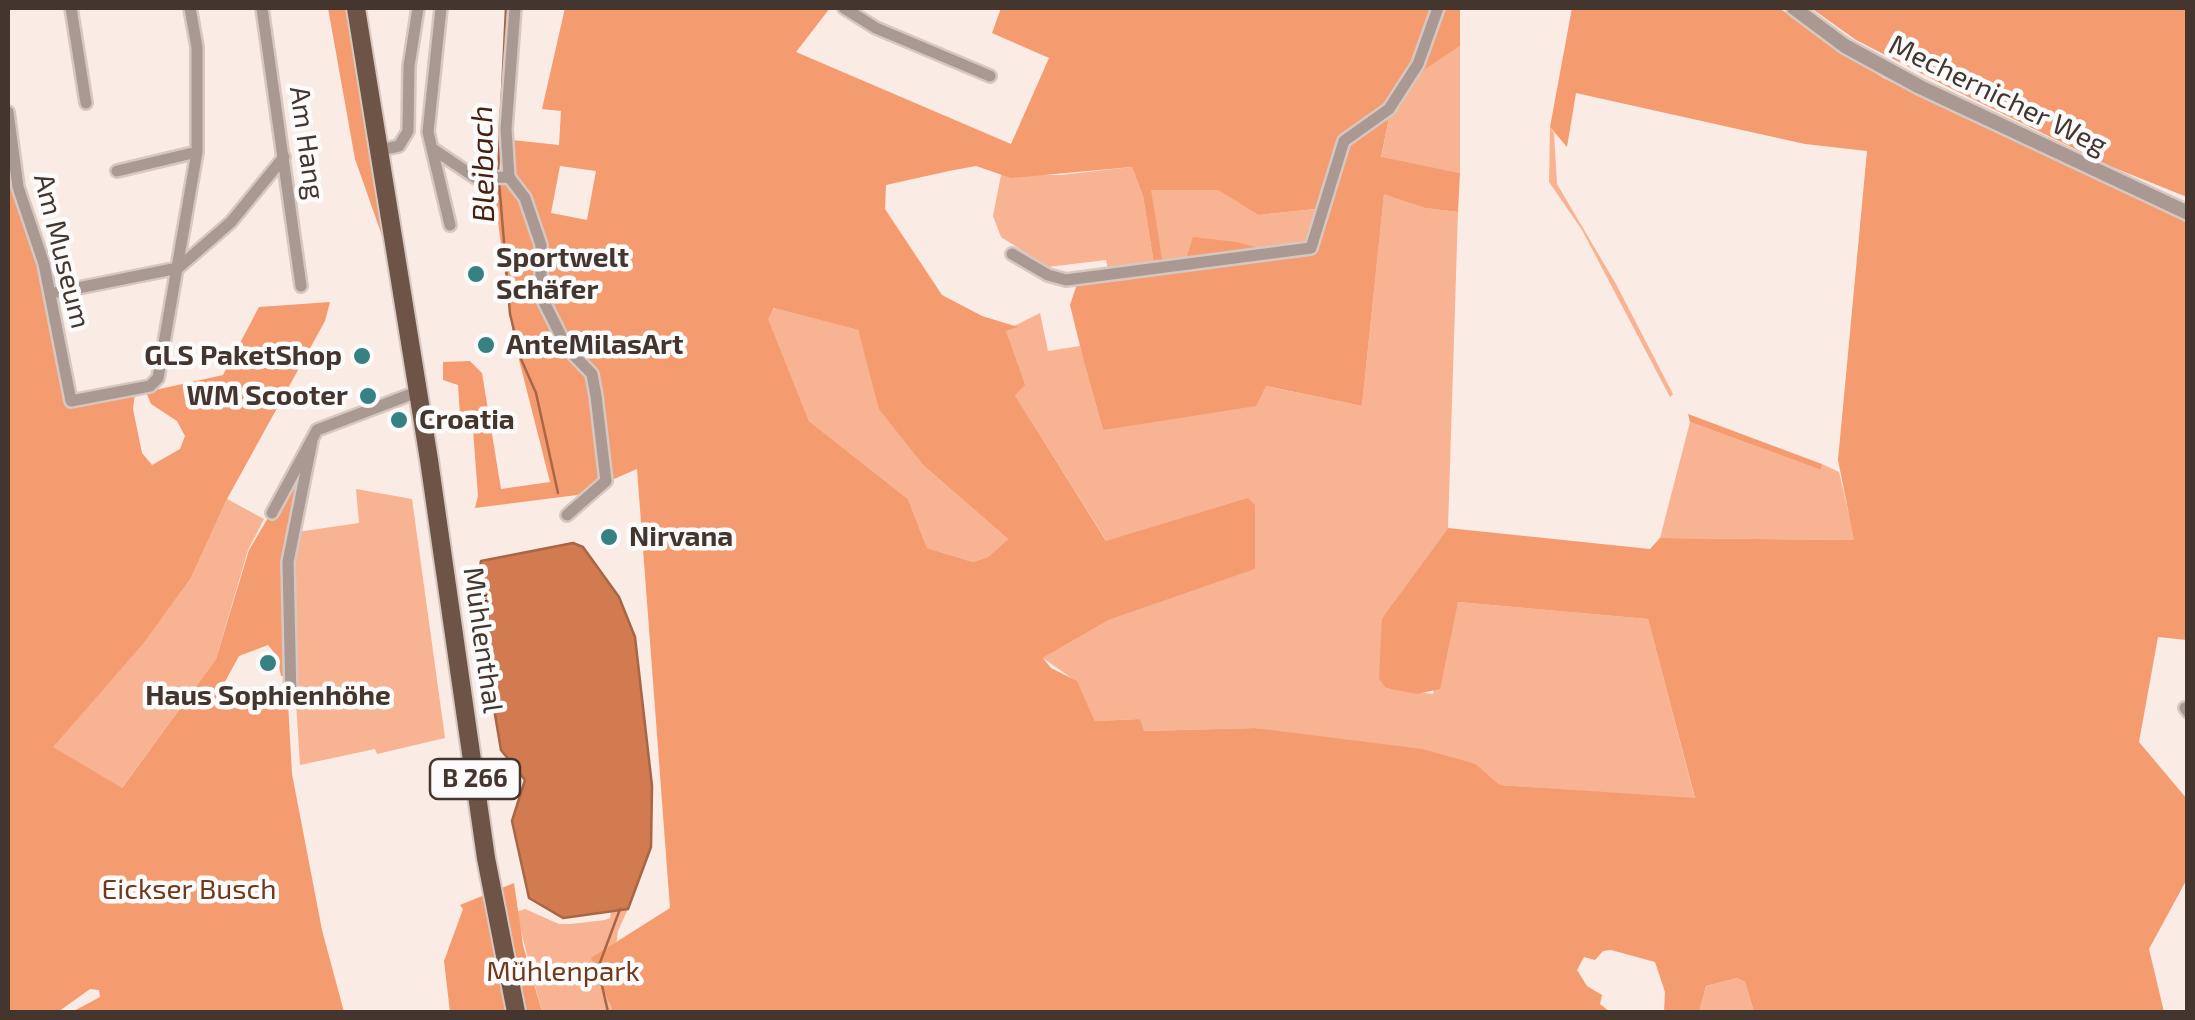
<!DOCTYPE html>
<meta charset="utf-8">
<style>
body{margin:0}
#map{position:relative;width:2195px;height:1020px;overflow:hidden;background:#faebe4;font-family:"Exo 2",sans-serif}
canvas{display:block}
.frame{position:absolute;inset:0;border:10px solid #44352e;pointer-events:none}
</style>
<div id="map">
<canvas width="2195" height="1020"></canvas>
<div class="frame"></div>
</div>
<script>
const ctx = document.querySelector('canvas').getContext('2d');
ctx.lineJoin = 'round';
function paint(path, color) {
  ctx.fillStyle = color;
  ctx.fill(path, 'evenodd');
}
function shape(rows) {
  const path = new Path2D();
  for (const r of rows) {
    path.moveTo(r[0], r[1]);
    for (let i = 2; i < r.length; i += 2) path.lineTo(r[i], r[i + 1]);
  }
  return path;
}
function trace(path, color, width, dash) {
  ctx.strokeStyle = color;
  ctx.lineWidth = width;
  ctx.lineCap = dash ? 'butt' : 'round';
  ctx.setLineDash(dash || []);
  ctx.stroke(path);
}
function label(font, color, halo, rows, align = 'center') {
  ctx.font = font + ' "Exo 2",sans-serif';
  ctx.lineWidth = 9;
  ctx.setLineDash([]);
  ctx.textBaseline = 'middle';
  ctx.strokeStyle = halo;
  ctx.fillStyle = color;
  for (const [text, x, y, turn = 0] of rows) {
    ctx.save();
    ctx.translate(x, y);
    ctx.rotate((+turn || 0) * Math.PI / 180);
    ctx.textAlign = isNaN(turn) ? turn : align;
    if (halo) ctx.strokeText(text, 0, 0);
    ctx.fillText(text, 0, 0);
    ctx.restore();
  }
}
paint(shape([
 [1460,46,1460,173,1381,158,1390,113,1413,76],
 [1550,127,1554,133,1557,184,1616,284,1673,394,1670,397,1582,230,1549,182],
 [1132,167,1143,196,1154,264,1108,270,1106,260,1048,267,1001,237,993,216,1001,175,1061,175],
 [1150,190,1218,190,1258,215,1316,209,1314,225,1309,245,1163,263],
 [1384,193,1425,208,1458,212,1448,528,1382,618,1386,688,1433,694,1458,602,1648,619,1695,799,1500,785,1476,764,1255,728,1144,731,1139,719,1095,721,1077,682,1043,658,1109,620,1254,569,1248,499,1107,542,1015,395,1006,330,1040,313,1048,351,1080,346,1103,430,1265,386,1362,406],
 [775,308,858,330,880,409,923,465,1008,539,988,557,973,562,927,548,908,499,809,421,767,318],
 [1690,422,1821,470,1822,464,1839,472,1855,540,1660,538],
 [356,489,412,499,445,738,377,754,375,749,300,765,289,592,297,532,359,523],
 [227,499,264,519,248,550,216,659,121,789,52,747,144,643,191,578],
 [525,909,559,924,571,924,605,920,610,918,611,911,628,909,618,931,609,1003,613,1012,542,1012,516,912],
 [1737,978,1745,982,1754,1012,1699,1012,1706,986]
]), '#f8b392');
paint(shape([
 [328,8,349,8,386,247,355,159],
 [565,8,830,8,796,52,1011,144,1049,58,992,33,1001,8,1460,8,1460,46,1413,77,1390,113,1381,157,1460,173,1458,212,1425,208,1384,194,1362,406,1266,386,1256,406,1103,430,1083,358,1070,305,1078,281,1306,253,1315,209,1258,215,1218,190,1151,190,1163,263,1154,264,1143,196,1132,167,1011,178,976,166,949,171,886,185,885,209,942,295,982,316,1018,327,1006,331,1025,385,1015,395,1106,541,1248,498,1255,505,1255,569,1109,620,1043,658,1051,668,1077,681,1095,721,1140,719,1144,731,1255,728,1422,749,1476,764,1500,785,1695,798,1648,619,1458,602,1440,689,1417,694,1386,688,1379,679,1382,618,1448,528,1650,549,1660,538,1854,540,1838,460,1867,151,1805,144,1576,93,1567,147,1550,127,1572,8,1779,8,1883,78,2187,221,2187,640,2158,637,2139,742,2187,799,2187,879,2149,949,2164,1012,1754,1012,1745,982,1737,978,1706,986,1699,1012,1664,1012,1665,992,1655,962,1611,950,1603,951,1595,960,1584,957,1577,970,1587,986,1602,995,1600,1004,1610,1012,613,1012,591,958,670,908,637,469,577,495,475,508,478,496,472,416,460,416,458,385,443,380,443,362,470,361,482,373,501,489,550,482,513,336,494,191,513,164,512,140,559,145,561,111,542,109],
 [560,166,596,171,587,220,551,213],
 [774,308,858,330,879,409,923,465,1008,539,988,557,973,562,927,548,908,499,809,421,768,319],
 [1811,8,2187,8,2187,197,2112,167,1948,87,1856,40],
 [8,145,14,191,40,270,69,400,135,393,133,409,142,453,152,465,180,449,185,436,177,421,151,404,146,392,223,375,259,307,330,302,325,321,227,499,191,578,144,643,53,747,122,788,216,659,249,550,304,457,288,548,290,675,281,676,277,656,268,645,239,656,215,700,227,706,242,694,288,703,292,774,322,930,344,1012,72,1012,100,997,99,990,90,989,58,1012,8,1012],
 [1193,237,1236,242,1272,251,1186,260],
 [1688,414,1822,464,1821,470,1690,422],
 [514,883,523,945,542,1012,450,1012,444,961,463,909,460,905]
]), '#f49b6f');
const water = shape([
 [573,543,583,547,619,597,635,637,652,786,651,847,628,909,563,918,529,898,512,821,525,780,501,750,475,596,481,561,573,543]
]);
paint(water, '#d27b51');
trace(water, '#a76646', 2.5);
trace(shape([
 [498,174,506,8],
 [499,182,510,314,521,359,536,393,558,493],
 [608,1012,598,968,620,909]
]), '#a76646', 2.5);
const minor = shape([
 [71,8,86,103],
 [262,8,301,286],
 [441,8,428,132,450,225],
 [844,8,876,28,990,76],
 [8,112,18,187,44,264,71,401,150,386,158,378,197,152,197,47,190,8],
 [433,149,476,178,509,177],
 [380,150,399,146,408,131,409,66,418,8],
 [117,171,197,152],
 [509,177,525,198,541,245,541,296,567,348,592,374,596,396,606,481,567,515],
 [509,177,506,129,515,8],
 [1012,254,1048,275,1066,280,1311,248,1344,141,1389,109,1418,64,1438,8],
 [58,292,178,268,231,222,284,157],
 [272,513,317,430,417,392],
 [291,697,288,562,312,441],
 [2185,708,2188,712]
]);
const tertiary = shape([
 [1794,8,1845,46,1920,87,2188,213]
]);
const primary = shape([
 [356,8,429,460,486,858,516,1012]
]);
trace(minor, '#d6c7c0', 16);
trace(tertiary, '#d6c7c0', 19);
trace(primary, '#d6c7c0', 22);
trace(minor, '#a99992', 11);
trace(tertiary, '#a99992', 14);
trace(primary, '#6e5447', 18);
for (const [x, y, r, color] of [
 [476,274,10,"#388182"],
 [486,345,10,"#388182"],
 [362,356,10,"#388182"],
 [368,396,10,"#388182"],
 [399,420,10,"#388182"],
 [609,537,10,"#388182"],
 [268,663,10,"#388182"]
]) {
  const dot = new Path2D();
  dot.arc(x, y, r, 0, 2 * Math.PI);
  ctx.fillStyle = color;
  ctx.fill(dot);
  trace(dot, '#fbfbfb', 4);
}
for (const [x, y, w] of [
 [475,779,90]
]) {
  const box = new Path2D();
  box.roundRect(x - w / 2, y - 20, w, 40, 8);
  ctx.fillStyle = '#fbfbfb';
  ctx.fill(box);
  trace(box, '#44352e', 2.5);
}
label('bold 25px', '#44352e', null, [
 ["B 266",475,779]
]);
label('28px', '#44352e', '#fbfbfb', [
 ["Mechernicher Weg",1998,95,26],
 ["Am Hang",307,143,82],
 ["Am Museum",62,251,76],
 ["Mühlenthal",483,640,82]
]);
label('bold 28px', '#44352e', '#fbfbfb', [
 ["Sportwelt",496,258],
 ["Schäfer",496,290],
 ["AnteMilasArt",506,345],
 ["GLS PaketShop",342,356,"right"],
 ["WM Scooter",348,396,"right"],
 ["Croatia",419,420],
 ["Nirvana",629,537],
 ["Haus Sophienhöhe",268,696,"center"]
], 'left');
label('28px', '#713819', '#fbfbfb', [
 ["Eickser Busch",189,890],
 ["Mühlenpark",563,972]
]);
label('italic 30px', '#44210f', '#fbfbfb', [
 ["Bleibach",483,164,-91]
]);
</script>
